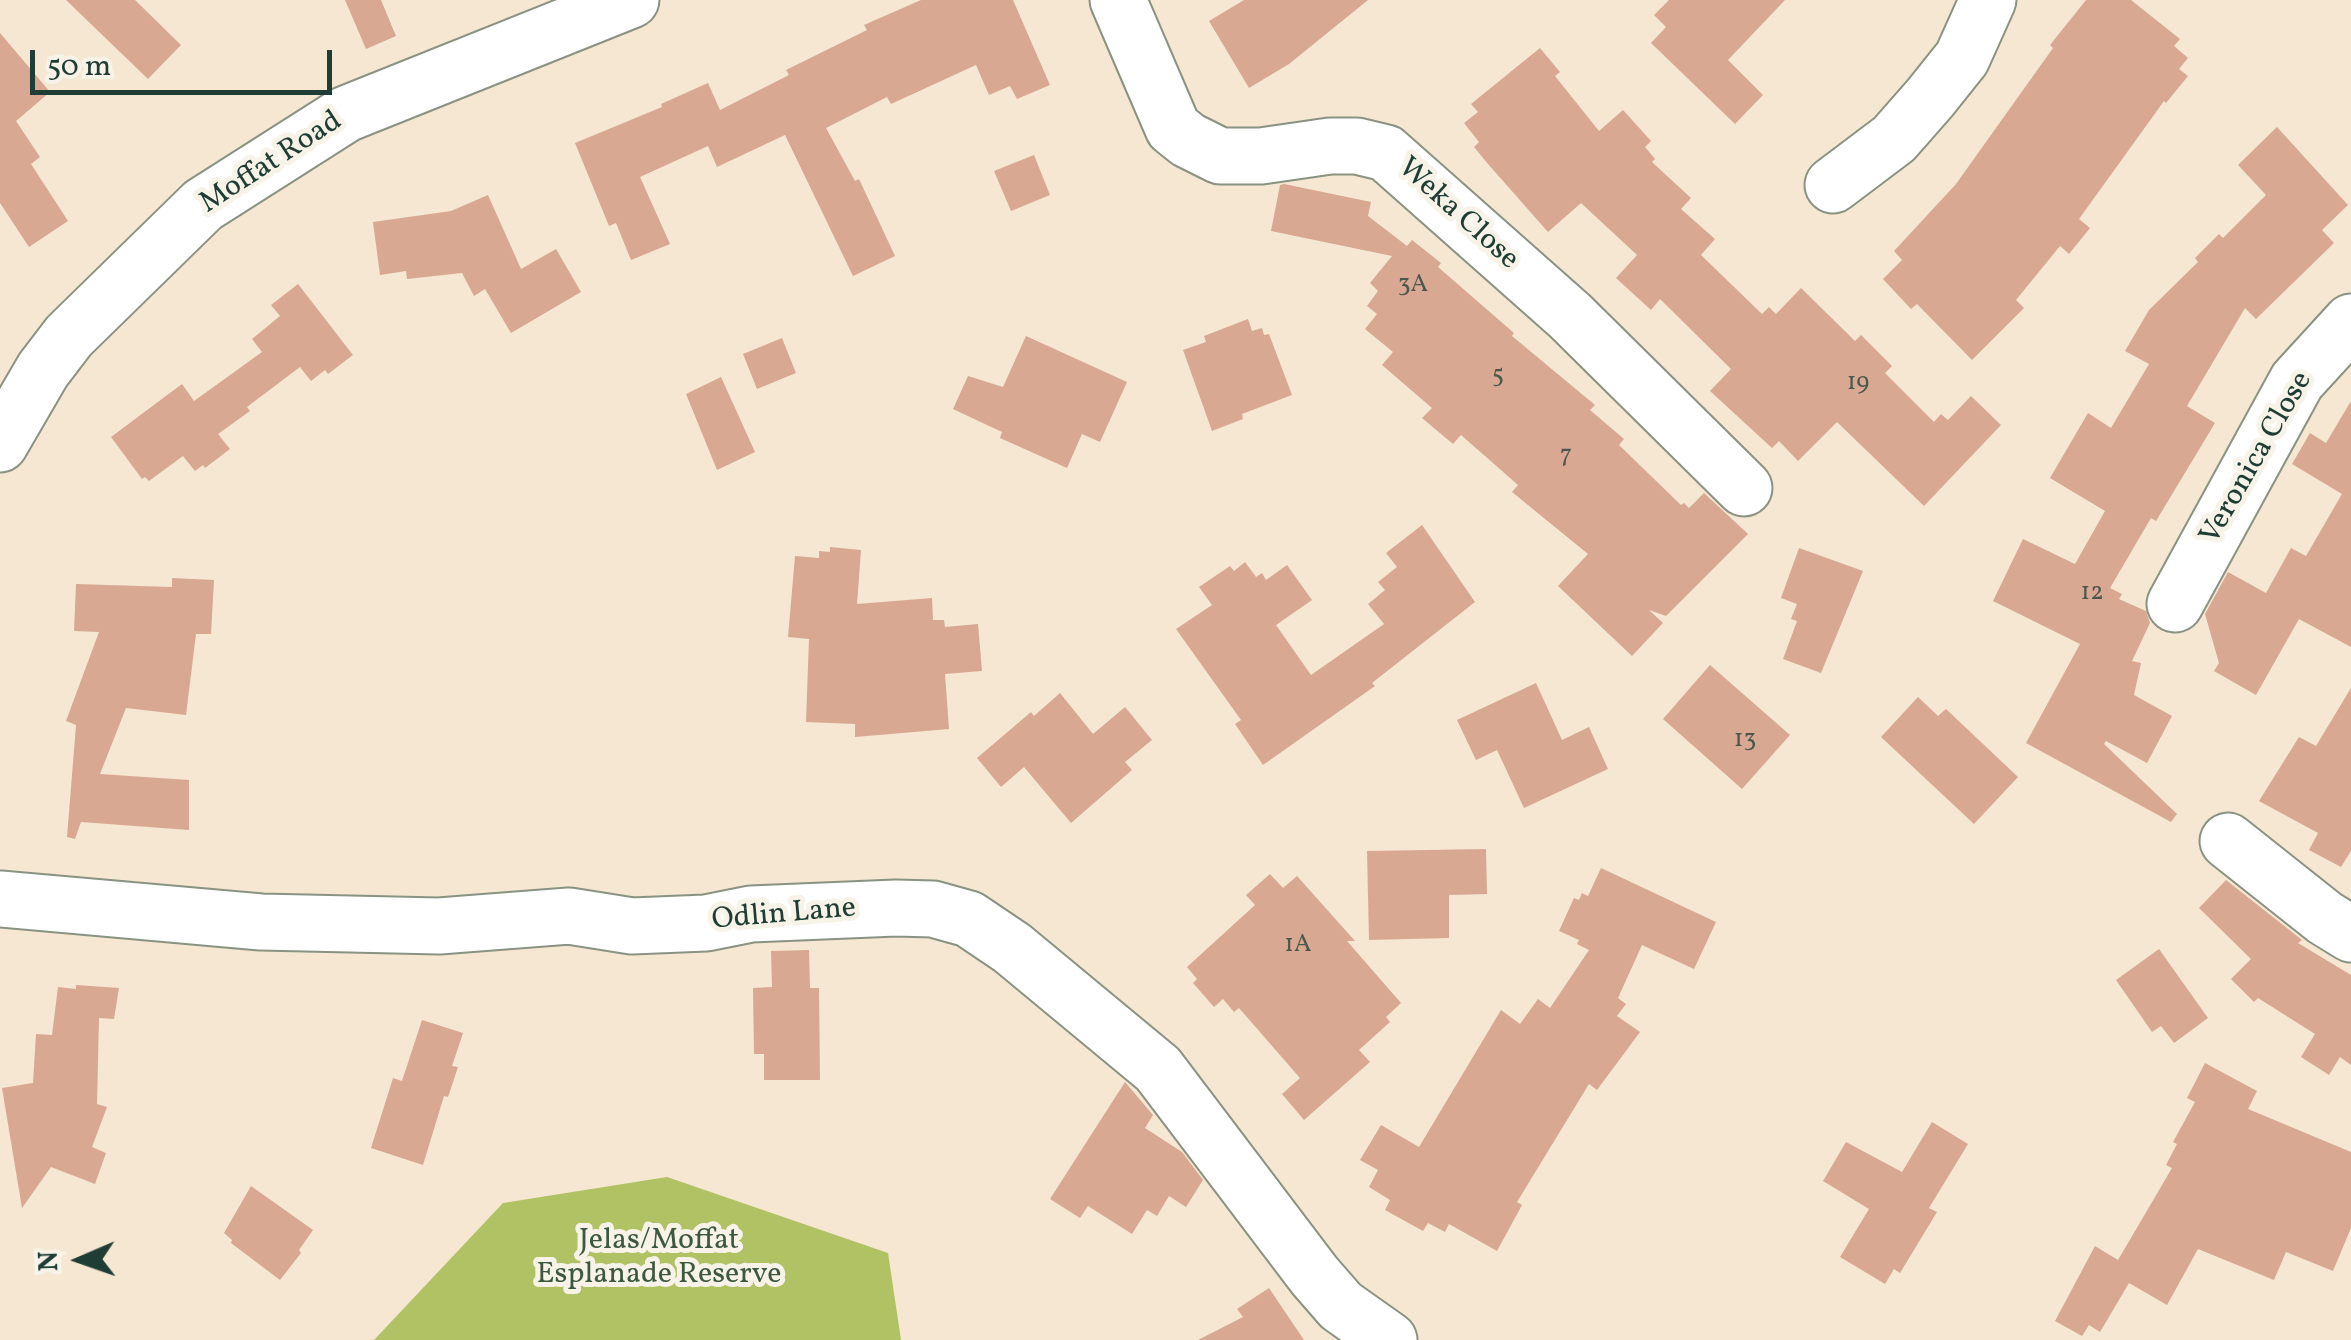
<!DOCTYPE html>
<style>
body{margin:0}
#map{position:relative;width:2351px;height:1340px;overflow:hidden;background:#f5e7d1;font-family:Vollkorn,serif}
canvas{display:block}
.north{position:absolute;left:30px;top:1210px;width:100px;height:100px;-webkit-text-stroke:8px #f7f3e8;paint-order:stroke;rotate:268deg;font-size:28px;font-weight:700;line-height:40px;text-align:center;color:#1f3d34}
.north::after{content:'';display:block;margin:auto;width:35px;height:45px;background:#1f3d34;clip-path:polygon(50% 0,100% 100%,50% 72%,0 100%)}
.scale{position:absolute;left:30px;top:50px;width:302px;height:45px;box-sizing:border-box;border:5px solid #1f3d34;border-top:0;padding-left:12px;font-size:30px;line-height:35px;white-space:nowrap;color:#1f3d34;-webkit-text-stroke:8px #f7f3e8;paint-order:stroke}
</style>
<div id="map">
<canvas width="2351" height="1340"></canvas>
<div class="north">N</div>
<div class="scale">50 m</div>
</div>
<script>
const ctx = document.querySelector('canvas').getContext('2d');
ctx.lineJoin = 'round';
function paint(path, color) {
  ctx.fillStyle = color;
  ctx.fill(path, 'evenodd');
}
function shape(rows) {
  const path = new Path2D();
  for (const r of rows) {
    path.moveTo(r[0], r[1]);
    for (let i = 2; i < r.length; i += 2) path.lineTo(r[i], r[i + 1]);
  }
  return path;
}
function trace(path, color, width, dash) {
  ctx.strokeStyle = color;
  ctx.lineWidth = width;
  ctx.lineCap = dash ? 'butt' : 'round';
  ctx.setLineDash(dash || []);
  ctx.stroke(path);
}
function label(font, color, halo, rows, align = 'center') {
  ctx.font = font + ' Vollkorn,serif';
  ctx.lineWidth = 10;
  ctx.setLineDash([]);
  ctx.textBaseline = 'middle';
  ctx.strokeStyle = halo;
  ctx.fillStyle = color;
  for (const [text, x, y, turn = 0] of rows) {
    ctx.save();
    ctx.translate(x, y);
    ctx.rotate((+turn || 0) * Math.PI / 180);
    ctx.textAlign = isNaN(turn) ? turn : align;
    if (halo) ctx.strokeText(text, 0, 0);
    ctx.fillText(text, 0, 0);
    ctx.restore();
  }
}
paint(shape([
 [667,1177,888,1253,901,1340,374,1340,503,1203]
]), '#b1c265');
paint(shape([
 [66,0,135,0,181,45,148,79],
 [345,0,381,0,396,36,366,49],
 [921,0,1013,0,1050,85,1017,99,1010,86,989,95,976,65,891,104,887,97,826,128,855,181,859,179,895,256,853,276,785,135,717,167,708,146,640,177,670,244,631,260,616,223,609,226,575,143,662,107,661,104,708,83,720,110,789,75,786,70,867,30,864,25],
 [1244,0,1368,0,1289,64,1249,88,1209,21],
 [1669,0,1785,0,1728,60,1763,95,1735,124,1651,43,1666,27,1654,15],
 [2086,0,2131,0,2180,39,2174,46,2188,58,2179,69,2188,76,2166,103,2164,101,2079,219,2090,228,2069,254,2060,246,2016,300,2024,308,1972,360,1917,304,1911,309,1883,279,1902,260,1894,251,1956,184,2053,48,2050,45],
 [0,33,50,92,16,121,40,157,31,164,68,221,29,247,0,203],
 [1540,48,1560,72,1555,76,1599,131,1623,110,1651,141,1645,147,1655,159,1652,162,1691,198,1681,209,1715,239,1701,255,1762,314,1769,307,1776,314,1801,288,1855,341,1861,335,1892,366,1885,373,1934,422,1941,414,1948,420,1971,396,2001,425,1924,506,1837,422,1798,461,1779,441,1772,448,1710,391,1731,369,1660,299,1651,310,1616,278,1637,255,1581,203,1548,232,1488,164,1474,147,1479,142,1464,123,1478,112,1471,104],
 [2277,127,2348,205,2322,230,2334,243,2256,319,2245,308,2187,406,2215,423,2156,521,2151,518,2110,588,2122,594,2119,599,2146,611,2150,623,2132,661,2141,663,2134,695,2172,716,2147,763,2106,741,2104,744,2177,814,2171,822,2026,743,2080,644,1993,601,2023,539,2075,564,2105,511,2050,478,2088,413,2111,428,2149,364,2125,351,2149,310,2198,262,2195,258,2219,234,2223,238,2266,195,2238,165],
 [1034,155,1050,195,1011,211,994,171],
 [1284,184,1371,202,1368,216,1407,246,1412,240,1441,263,1438,267,1514,333,1512,336,1595,405,1590,410,1624,439,1619,445,1681,505,1684,503,1689,508,1704,493,1748,534,1666,616,1649,610,1663,623,1632,656,1558,586,1588,554,1512,492,1518,485,1461,435,1453,444,1422,418,1432,408,1382,365,1393,352,1365,329,1377,314,1367,306,1378,291,1370,283,1392,256,1271,231,1280,185],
 [488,195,521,269,556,249,581,292,511,333,485,289,474,296,462,273,407,279,406,271,380,275,373,222,451,211],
 [298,284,353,355,328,374,325,370,311,381,300,367,247,407,250,411,218,434,230,449,205,468,203,465,195,471,183,456,149,481,145,477,142,479,111,437,182,384,194,401,262,352,252,339,280,316,271,305],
 [1248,319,1252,331,1262,328,1264,335,1269,334,1292,395,1242,414,1243,419,1212,431,1183,350,1206,342,1204,336],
 [1026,336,1127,382,1100,442,1082,434,1067,468,1000,438,1002,432,953,409,968,376,1003,387],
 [782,338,796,373,757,389,743,354],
 [721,377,755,452,717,470,686,394],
 [2351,401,2351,647,2299,619,2256,695,2214,671,2219,663,2205,614,2228,572,2266,593,2291,548,2306,556,2342,494,2292,464,2310,433,2326,443],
 [1422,525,1475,602,1372,683,1375,686,1263,765,1235,724,1241,720,1176,629,1212,605,1199,587,1230,566,1234,571,1245,562,1256,577,1262,573,1266,580,1287,565,1312,600,1276,625,1311,675,1384,624,1368,604,1385,590,1378,582,1397,567,1386,553],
 [830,547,861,550,857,604,932,598,933,620,944,620,945,627,978,624,982,671,945,674,949,729,855,737,855,724,806,722,809,639,788,637,795,556,819,558,819,551,830,552],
 [1799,548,1863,571,1821,673,1783,659,1797,621,1791,619,1797,604,1781,598],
 [172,578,214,580,211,634,196,634,186,715,126,708,100,774,189,780,189,830,81,822,75,839,67,837,76,725,66,721,99,632,74,631,76,584,172,587],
 [1710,665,1790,735,1742,789,1663,719],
 [1536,683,1562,740,1589,727,1608,769,1524,808,1497,750,1476,760,1457,720],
 [2351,688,2351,851,2341,867,2309,850,2318,833,2259,801,2299,737,2316,746],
 [1060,693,1093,734,1125,707,1152,740,1125,762,1132,770,1071,823,1024,767,1001,787,977,758,1031,712,1034,716],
 [1918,697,1938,716,1946,709,2018,777,1974,824,1881,737],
 [1486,849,1487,894,1449,895,1449,938,1369,940,1367,851],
 [1601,868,1716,922,1694,969,1642,945,1618,998,1626,1004,1617,1016,1640,1032,1597,1090,1589,1084,1517,1202,1522,1205,1497,1251,1449,1224,1445,1232,1428,1223,1423,1231,1385,1210,1390,1200,1369,1187,1378,1170,1360,1160,1381,1125,1419,1147,1501,1010,1520,1024,1538,999,1550,1008,1589,950,1577,944,1579,940,1559,931,1574,898,1579,900,1582,893,1588,896],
 [1270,874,1283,888,1297,876,1355,941,1347,941,1401,1003,1386,1017,1390,1022,1359,1050,1370,1062,1304,1120,1282,1094,1300,1078,1239,1008,1234,1012,1223,999,1214,1007,1193,983,1197,979,1187,967,1255,905,1246,895],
 [2226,880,2302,940,2298,943,2351,975,2351,1065,2340,1057,2329,1075,2301,1057,2315,1034,2258,998,2254,1002,2231,979,2251,959,2199,908],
 [2159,949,2208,1018,2174,1043,2161,1026,2152,1032,2116,980],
 [809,950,810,988,819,988,820,1080,764,1080,764,1054,754,1054,753,988,772,987,771,951],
 [76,985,119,988,114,1019,99,1018,97,1104,107,1107,92,1147,106,1153,95,1184,51,1167,22,1208,2,1088,33,1083,36,1034,52,1035,58,987,76,989],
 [422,1020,463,1033,452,1066,458,1067,448,1097,444,1096,423,1165,371,1148,393,1078,402,1081],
 [2205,1063,2257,1091,2248,1109,2351,1152,2351,1228,2333,1271,2286,1252,2274,1280,2198,1249,2167,1305,2129,1283,2100,1332,2089,1325,2082,1336,2055,1321,2095,1246,2118,1260,2172,1168,2166,1165,2177,1144,2173,1142,2195,1102,2187,1098],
 [1125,1082,1153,1115,1145,1128,1182,1152,1203,1180,1186,1207,1169,1196,1157,1216,1147,1210,1132,1234,1088,1206,1080,1218,1050,1199],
 [1932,1122,1968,1144,1929,1208,1937,1212,1900,1273,1894,1269,1885,1284,1840,1257,1869,1209,1823,1181,1846,1142,1902,1172],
 [251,1186,313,1230,299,1250,301,1253,280,1280,231,1243,232,1240,224,1233],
 [1269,1288,1304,1340,1198,1340,1243,1317,1237,1309]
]), '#d8a893');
const minor = shape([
 [1118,0,1173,128,1188,140,1220,156,1261,156,1330,146,1357,146,1386,153,1570,316,1744,488],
 [1833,185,1894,139,1930,98,1962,58,1988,0],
 [0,444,43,370,69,336,203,205,346,114,631,0],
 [2175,604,2297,381,2351,322],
 [2228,841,2325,918,2351,934],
 [0,899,261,922,439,926,569,916,632,926,706,923,751,914,896,908,933,909,969,919,1012,948,1158,1069,1314,1275,1341,1306,1389,1340]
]);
trace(minor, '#8a9282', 59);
trace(minor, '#fff', 55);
label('25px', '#4d584c', null, [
 ["3A",1413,286],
 ["5",1498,377],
 ["19",1858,384],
 ["7",1566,457],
 ["12",2092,594],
 ["13",1745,741],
 ["1A",1298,946]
]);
label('30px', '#1f3d34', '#f7f3e8', [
 ["Moffat Road",272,164,-33],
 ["Weka Close",1457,215,42],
 ["Veronica Close",2258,459,-60],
 ["Odlin Lane",784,916,-5]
]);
label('30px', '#3c583e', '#f7f3e8', [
 ["Jelas/Moffat",659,1242],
 ["Esplanade Reserve",659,1276]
]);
</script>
